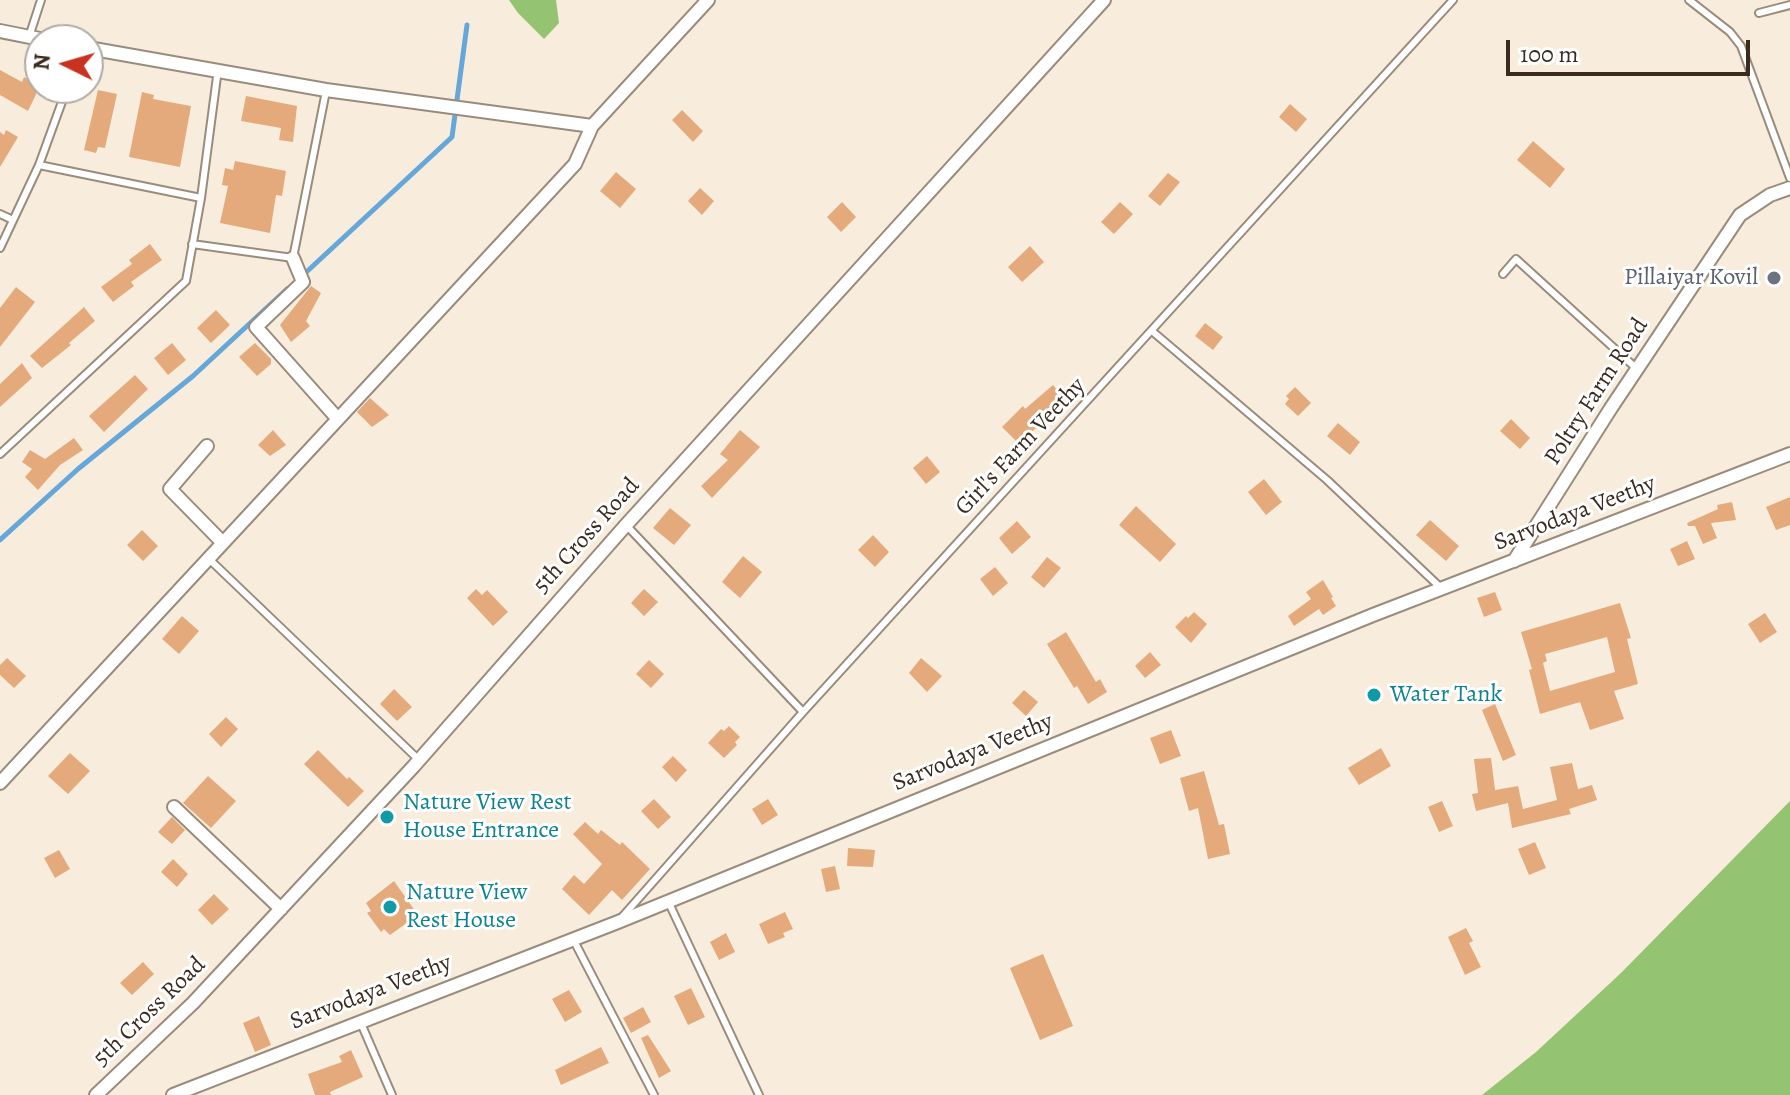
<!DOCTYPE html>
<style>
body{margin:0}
#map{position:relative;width:1790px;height:1095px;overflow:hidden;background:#f8eddc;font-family:Alegreya,serif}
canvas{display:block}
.north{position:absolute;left:24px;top:24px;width:80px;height:80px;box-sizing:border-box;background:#fff;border:2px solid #b1aaa5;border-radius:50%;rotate:275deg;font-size:22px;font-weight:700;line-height:32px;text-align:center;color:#3b2a1e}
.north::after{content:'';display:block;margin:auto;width:28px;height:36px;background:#c8321e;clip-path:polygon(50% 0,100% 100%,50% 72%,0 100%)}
.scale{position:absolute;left:1506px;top:40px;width:244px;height:36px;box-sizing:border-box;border:4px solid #3b2a1e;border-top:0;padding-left:10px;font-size:24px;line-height:28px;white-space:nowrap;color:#3b2a1e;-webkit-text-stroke:6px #fff;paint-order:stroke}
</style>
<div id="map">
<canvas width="1790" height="1095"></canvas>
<div class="north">N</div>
<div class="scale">100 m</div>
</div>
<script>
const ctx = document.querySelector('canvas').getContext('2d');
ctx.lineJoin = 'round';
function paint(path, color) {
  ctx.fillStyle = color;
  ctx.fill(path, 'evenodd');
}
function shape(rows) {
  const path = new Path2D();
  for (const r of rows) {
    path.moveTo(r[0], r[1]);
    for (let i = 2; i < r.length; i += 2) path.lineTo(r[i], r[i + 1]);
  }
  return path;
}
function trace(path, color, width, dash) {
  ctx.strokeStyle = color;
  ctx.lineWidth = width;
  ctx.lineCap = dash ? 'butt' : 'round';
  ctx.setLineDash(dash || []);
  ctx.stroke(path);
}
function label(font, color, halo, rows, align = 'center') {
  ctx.font = font + ' Alegreya,serif';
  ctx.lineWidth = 6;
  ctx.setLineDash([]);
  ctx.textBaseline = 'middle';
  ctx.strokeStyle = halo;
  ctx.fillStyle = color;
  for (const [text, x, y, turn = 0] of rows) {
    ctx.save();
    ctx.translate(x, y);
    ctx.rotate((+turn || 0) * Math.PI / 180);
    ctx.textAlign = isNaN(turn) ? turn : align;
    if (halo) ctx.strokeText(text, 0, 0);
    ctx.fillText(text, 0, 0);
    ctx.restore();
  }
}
paint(shape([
 [509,0,556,0,559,23,544,39,518,13],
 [1790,801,1790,1095,1482,1095,1536,1052,1621,973]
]), '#94c372');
trace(shape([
 [301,277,452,137,467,25],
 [0,540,78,469,193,376,287,289]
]), '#65a7d9', 5);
paint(shape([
 [0,70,22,82,24,77,40,86,28,111,0,95],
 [98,90,117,94,105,148,98,147,96,153,84,150],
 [142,92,154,95,153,99,191,106,180,167,129,157],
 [246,96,297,106,293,142,279,140,281,128,241,121],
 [1290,104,1307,119,1296,132,1279,117],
 [682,110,703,131,693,142,672,120],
 [6,130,18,137,0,167,0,132,4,135],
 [1533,141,1565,169,1550,188,1517,160],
 [235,161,286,171,282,196,276,195,270,233,220,223,228,186,222,185,225,168,233,170],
 [616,172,636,189,620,208,600,191],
 [1168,173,1180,182,1160,206,1148,196],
 [700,188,714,201,702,215,688,201],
 [842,202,856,217,841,232,827,217],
 [1120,202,1133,214,1114,234,1101,222],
 [150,244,162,260,131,282,134,286,113,302,101,287,132,264,129,260],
 [1030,246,1044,262,1022,282,1008,267],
 [311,286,321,293,306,321,310,326,291,342,280,325],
 [16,287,35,302,0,347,0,308],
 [84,307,95,321,69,343,71,345,42,368,30,356],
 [216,310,230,325,211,343,197,328],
 [1205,323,1223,337,1213,350,1195,336],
 [172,343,186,360,168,375,154,358],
 [255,343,271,359,271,364,257,376,239,357],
 [22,363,32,378,0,407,0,384],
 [135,375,148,389,104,432,89,416],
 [1053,385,1068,403,1054,416,1052,413,1019,444,1002,427,1023,406,1025,409],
 [1295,387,1311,403,1298,416,1285,404,1289,399,1286,396],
 [370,398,389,415,372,427,357,412],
 [1511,419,1530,438,1520,449,1500,431],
 [1338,423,1360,442,1350,455,1327,436],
 [273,430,286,445,270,456,258,445],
 [740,430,760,447,712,498,701,486,728,460,720,454],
 [74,438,83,450,60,465,38,490,25,477,32,469,22,462,30,450,45,459],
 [927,456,940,472,926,484,913,468],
 [1264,479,1282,502,1266,515,1248,492],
 [1790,497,1790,525,1776,530,1766,507],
 [1732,502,1736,520,1711,523,1717,538,1703,544,1695,526,1688,526,1687,523,1718,509,1717,505],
 [1136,506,1176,544,1160,562,1119,525],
 [670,508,691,525,674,545,653,528],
 [1430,520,1459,546,1446,561,1416,535],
 [1017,521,1031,537,1012,554,999,538],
 [142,530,158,546,143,561,127,545],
 [873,535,889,552,875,567,858,550],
 [1687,541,1695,559,1678,566,1670,549],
 [743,556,762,572,740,598,722,582],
 [1047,557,1061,568,1044,588,1031,577],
 [995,567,1008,583,993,596,980,579],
 [1323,580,1333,597,1331,598,1336,606,1323,615,1319,609,1294,626,1288,616,1311,599,1306,592],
 [476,589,482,595,487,590,508,612,493,626,467,598],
 [644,589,658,602,644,616,631,603],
 [1495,592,1502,610,1484,617,1477,598],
 [1620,603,1631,638,1627,639,1638,684,1614,691,1624,719,1590,730,1580,702,1540,714,1529,670,1532,669,1521,632],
 [1607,637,1615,672,1550,691,1543,663,1547,661,1545,654],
 [1194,612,1207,624,1191,643,1175,627,1186,616,1188,618],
 [1765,613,1777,632,1760,643,1748,624],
 [182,616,199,631,179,654,162,639],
 [1066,632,1096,682,1100,679,1107,692,1088,704,1077,686,1074,688,1047,644],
 [1150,652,1161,665,1145,678,1135,666],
 [7,658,26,676,14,688,0,675,0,665],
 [921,658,942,676,927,692,909,673],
 [649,660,664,674,651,688,636,674],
 [394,689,412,707,397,721,380,704],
 [1024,690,1038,702,1026,716,1012,703],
 [1495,704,1516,755,1503,761,1482,710],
 [226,717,238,729,221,747,209,734],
 [729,726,740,737,735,742,737,745,724,758,708,743,721,729,724,731],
 [1171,730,1181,756,1160,764,1150,738],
 [1381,748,1391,766,1359,785,1348,768],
 [318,750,347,779,349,777,364,791,348,807,304,764],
 [70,753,90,771,68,794,48,776],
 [673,756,687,770,676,782,662,767],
 [1491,758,1495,790,1518,786,1523,809,1557,800,1550,767,1572,763,1578,789,1592,785,1597,800,1569,809,1571,814,1512,828,1508,803,1476,811,1472,794,1478,793,1474,759],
 [1204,771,1219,825,1224,824,1230,854,1208,859,1198,808,1189,811,1180,778],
 [208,776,236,801,211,828,183,803],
 [654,799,671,817,658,829,641,811],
 [768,799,778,815,762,825,752,809],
 [1442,801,1453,826,1439,832,1428,807],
 [172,817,185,830,172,844,158,832],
 [585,822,598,834,601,830,620,845,622,842,650,869,622,900,612,890,589,915,562,889,574,875,584,884,602,864,573,834],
 [1535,842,1546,868,1529,875,1518,849],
 [848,848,875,850,873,867,847,866],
 [59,850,70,869,55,878,44,858],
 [173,859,188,874,177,887,161,872],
 [835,866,840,889,826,892,821,869],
 [394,881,418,915,390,935,384,929,381,932,367,913,371,911,366,903],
 [214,894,229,909,212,925,198,910],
 [785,912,793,929,783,933,785,937,768,944,759,924],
 [1466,928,1473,941,1469,943,1481,967,1465,975,1448,937],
 [726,933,735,952,719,960,710,942],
 [1043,954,1073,1026,1040,1040,1010,968],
 [143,962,154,974,132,995,120,983],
 [691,988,705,1017,688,1025,674,996],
 [569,990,582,1012,565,1022,552,999],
 [643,1007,651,1022,631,1033,623,1018],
 [259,1016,271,1045,255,1052,243,1023],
 [648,1035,671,1071,659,1078,641,1038],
 [601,1047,609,1063,561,1085,555,1070],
 [351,1050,363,1077,330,1092,331,1095,315,1095,308,1074,342,1062,339,1056]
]), '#e4aa7c');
const lane = shape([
 [1689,0,1730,32,1741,46,1790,178],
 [1759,13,1790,5],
 [29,37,41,0],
 [39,165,201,198],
 [0,214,13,220],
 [192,244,293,258,326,91],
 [0,248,39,165,67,88],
 [1503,274,1516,259,1637,369],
 [1152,331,1327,480,1442,589],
 [0,454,186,281,201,198,218,69],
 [627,526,803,712],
 [208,558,419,760],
 [668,901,759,1095],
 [623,916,803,712,1453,0],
 [573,939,654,1095],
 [360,1021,392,1095]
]);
const street = shape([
 [0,31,45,40],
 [88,48,326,90,592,126],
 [293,258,303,282,256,327,337,418],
 [207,446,170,489,222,542],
 [1514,561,1611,408,1740,215,1770,195,1790,188],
 [0,783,575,164,592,126,708,0],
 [174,807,281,909],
 [96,1095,193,1003,413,767,626,525,1104,0],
 [173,1095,618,922,1373,615,1790,454]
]);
trace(lane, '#9a8c7d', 10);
trace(street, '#9a8c7d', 16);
trace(lane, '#fff', 6);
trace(street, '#fff', 12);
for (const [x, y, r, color] of [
 [1774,278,8,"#6b7280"],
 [1374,695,8,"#0f9aa8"],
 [387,817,8,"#0f9aa8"],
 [390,907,8,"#0f9aa8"]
]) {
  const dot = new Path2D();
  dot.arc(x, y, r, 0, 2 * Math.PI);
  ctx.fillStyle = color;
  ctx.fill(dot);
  trace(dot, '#fff', 3);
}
label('24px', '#5b616d', '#fff', [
 ["Pillaiyar Kovil",1758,278]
], 'right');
label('24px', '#3b2a1e', '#fff', [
 ["Poltry Farm Road",1597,392,-57],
 ["Girl's Farm Veethy",1021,447,-47],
 ["Sarvodaya Veethy",1575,514,-21],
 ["5th Cross Road",587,536,-48],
 ["Sarvodaya Veethy",973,753,-22],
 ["Sarvodaya Veethy",371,993,-21],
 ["5th Cross Road",150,1012,-44]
]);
label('24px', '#0d838f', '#fff', [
 ["Water Tank",1390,695],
 ["Nature View Rest",403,803],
 ["House Entrance",403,831],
 ["Nature View",406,893],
 ["Rest House",406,921]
], 'left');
</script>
